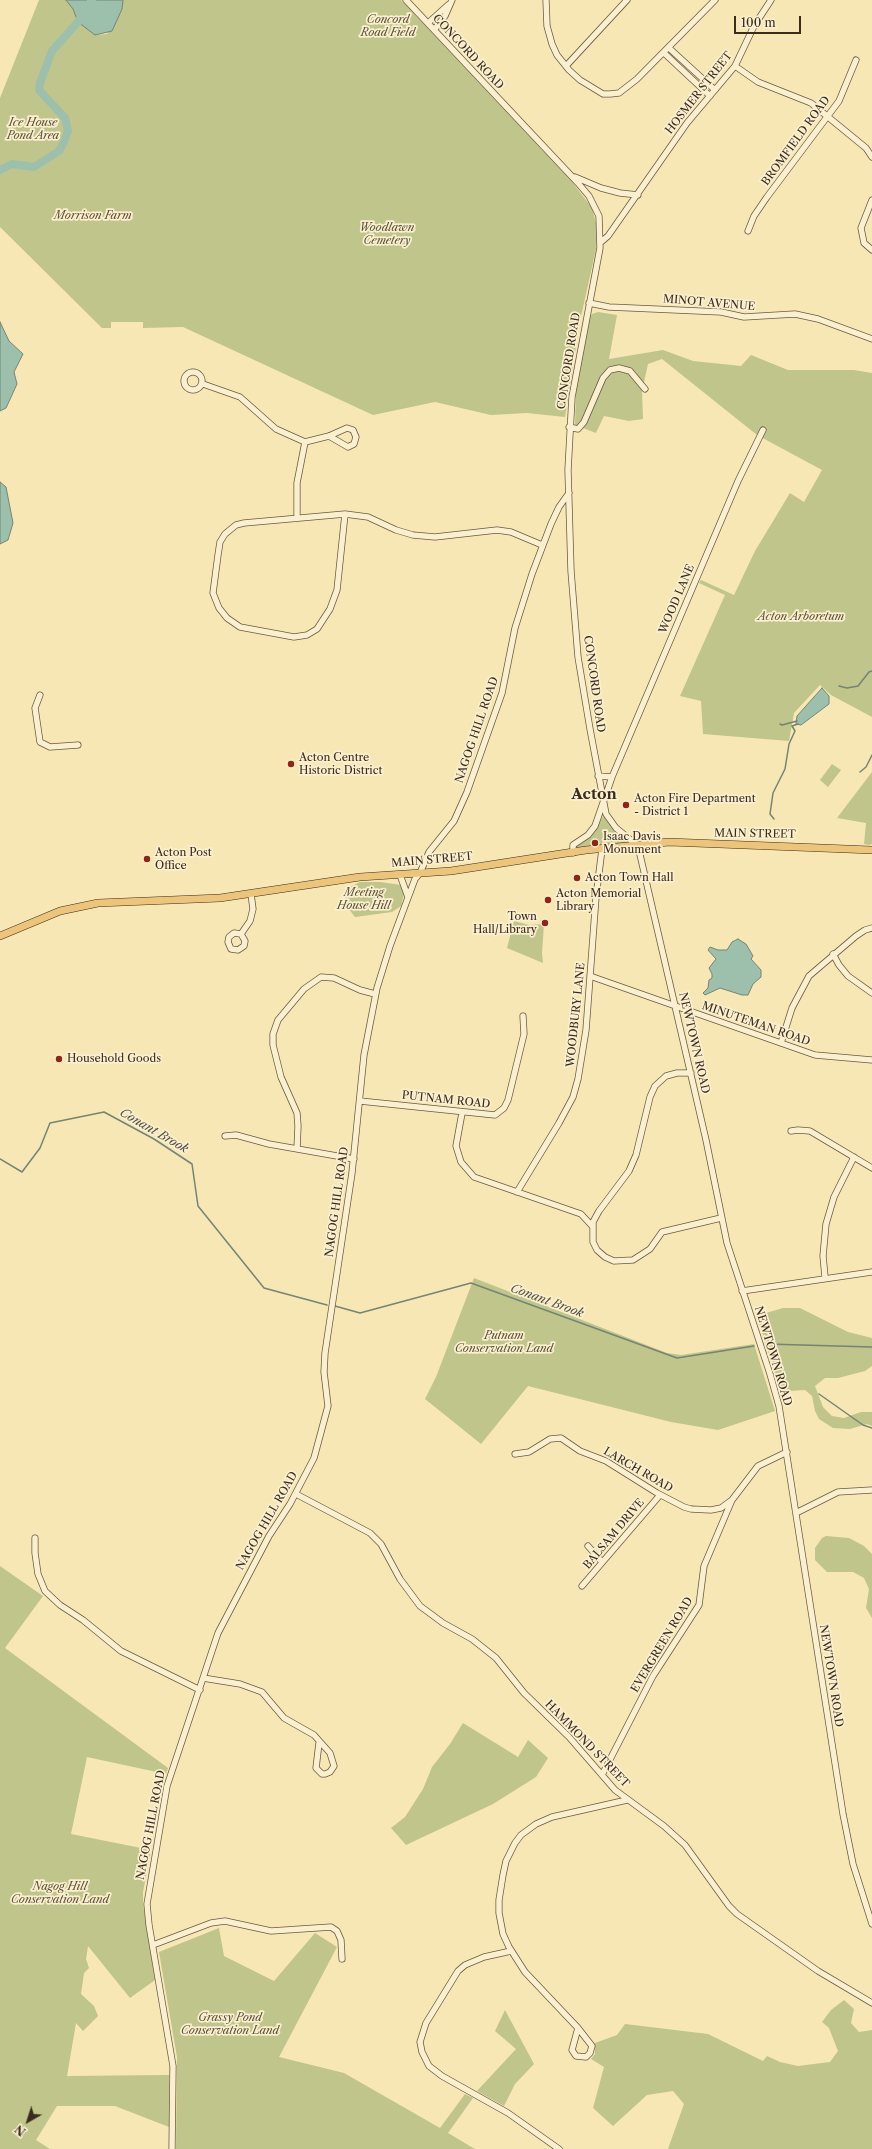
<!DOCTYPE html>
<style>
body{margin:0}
#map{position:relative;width:872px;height:2149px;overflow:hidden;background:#f7e7b4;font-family:"Libre Caslon Text",serif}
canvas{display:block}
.north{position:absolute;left:8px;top:2101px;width:40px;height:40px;-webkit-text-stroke:3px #faefce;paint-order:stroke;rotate:219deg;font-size:11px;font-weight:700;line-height:16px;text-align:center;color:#3a2b1e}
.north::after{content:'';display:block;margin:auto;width:14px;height:18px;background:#3a2b1e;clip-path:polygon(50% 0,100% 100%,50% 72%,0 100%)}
.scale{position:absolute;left:734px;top:16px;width:67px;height:18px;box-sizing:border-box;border:2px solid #3a2b1e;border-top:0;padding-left:5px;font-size:12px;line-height:14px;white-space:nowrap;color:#3a2b1e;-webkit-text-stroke:3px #faefce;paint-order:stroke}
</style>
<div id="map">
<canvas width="872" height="2149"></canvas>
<div class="north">N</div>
<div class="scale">100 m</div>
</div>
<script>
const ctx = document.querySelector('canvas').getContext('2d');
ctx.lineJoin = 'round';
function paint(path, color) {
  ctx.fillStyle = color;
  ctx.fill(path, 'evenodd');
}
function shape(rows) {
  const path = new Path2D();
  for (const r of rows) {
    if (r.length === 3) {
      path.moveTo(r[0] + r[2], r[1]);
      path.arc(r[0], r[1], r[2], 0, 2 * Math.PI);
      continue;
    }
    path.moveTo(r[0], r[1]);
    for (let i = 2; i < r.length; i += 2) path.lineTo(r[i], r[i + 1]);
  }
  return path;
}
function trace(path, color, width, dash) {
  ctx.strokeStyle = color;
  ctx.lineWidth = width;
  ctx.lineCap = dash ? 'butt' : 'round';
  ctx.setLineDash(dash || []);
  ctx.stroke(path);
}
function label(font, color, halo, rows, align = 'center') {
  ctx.font = font + ' "Libre Caslon Text",serif';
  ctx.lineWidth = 3.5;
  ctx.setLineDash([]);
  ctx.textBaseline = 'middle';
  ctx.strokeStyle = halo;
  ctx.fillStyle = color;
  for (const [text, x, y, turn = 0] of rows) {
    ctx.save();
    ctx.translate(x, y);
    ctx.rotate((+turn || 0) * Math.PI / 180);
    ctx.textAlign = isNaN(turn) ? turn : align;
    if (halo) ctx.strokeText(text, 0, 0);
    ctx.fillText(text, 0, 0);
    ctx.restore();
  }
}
paint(shape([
 [39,0,66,0,73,9,78,22,96,35,107,34,122,9,123,0,401,0,573,183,592,208,597,227,596,249,580,321,565,417,527,413,491,415,435,402,373,415,183,327,143,328,143,322,111,322,111,328,102,328,0,227,0,98],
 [598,312,617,315,609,359,663,350,693,361,741,366,751,355,788,370,854,370,872,373,872,717,831,695,820,685,794,713,789,741,703,734,701,701,680,696,725,595,699,583,701,580,734,595,755,551,790,493,804,502,822,470,757,435,662,359,648,364,642,391,643,419,629,421,604,416,596,433,575,425,576,392,588,319,592,314],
 [832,764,841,770,828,787,820,780],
 [872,772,872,844,869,845,864,844,866,823,837,818],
 [603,816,624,838,635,844,577,851,575,847,592,835],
 [360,882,380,882,401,885,404,894,401,906,392,912,355,917,345,904,346,889],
 [514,921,529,925,544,924,542,953,543,963,507,948],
 [474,1278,667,1353,681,1355,754,1344,775,1411,718,1430,671,1422,528,1386,481,1444,425,1399,436,1377],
 [783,1308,800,1308,848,1332,872,1338,872,1366,865,1371,838,1378,825,1378,815,1386,823,1407,832,1416,844,1418,861,1412,872,1412,872,1426,867,1424,850,1429,833,1428,819,1419,815,1411,812,1396,805,1390,789,1391,779,1386,758,1319,766,1313],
 [826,1536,849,1538,864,1546,872,1554,872,1618,866,1608,869,1589,864,1578,853,1572,827,1572,815,1560,815,1548,822,1538],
 [0,1566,43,1596,5,1648,168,1768,166,1774,87,1757,71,1834,151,1850,143,1892,143,1904,155,1980,130,1998,88,1946,86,1959,89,1968,84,1973,81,1994,94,2006,98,2016,83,2031,76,2023,67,2076,169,2075,169,2127,115,2106,57,2106,36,2140,50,2149,0,2149],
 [463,1723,518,1757,528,1740,548,1758,536,1777,493,1804,406,1845,391,1828,405,1817,423,1789,432,1767,450,1744],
 [219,1928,224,1956,274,1981,315,1933,337,1947,279,2057,344,2073,440,2128,465,2094,473,2098,448,2133,475,2149,176,2149,177,2057,159,1952],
 [844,2000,854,2009,851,2023,859,2032,872,2030,872,2149,668,2149,684,2104,673,2091,647,2095,613,2126,593,2108,604,2067,591,2059,595,2054,595,2043,617,2035,625,2024,708,2034,763,2061,767,2056,780,2062,798,2066,830,2062,838,2051,829,2028,822,2022,831,2010],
 [505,2010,534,2064,515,2084,504,2106,477,2091,516,2049,495,2031]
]), '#bfc58b');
const water = shape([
 [66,0,123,0,122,9,112,31,95,35,78,22,73,9,66,0],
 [0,322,9,341,23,354,14,372,17,384,6,408,0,411,0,322],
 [0,482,6,487,13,523,8,540,0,544,0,482],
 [822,688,829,696,829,704,801,725,796,724,797,716,822,688],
 [738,939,746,944,753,956,751,959,761,970,761,977,753,984,748,995,742,995,720,988,705,995,703,993,708,988,709,980,712,978,712,974,709,968,716,959,708,950,710,947,718,950,727,950,732,942,738,939]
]);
paint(water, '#9dc0ad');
trace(water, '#758474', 1);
trace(shape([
 [839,686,847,688,858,686,869,672,872,671],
 [780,724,782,725,797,721],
 [860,772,866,767,872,755],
 [774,819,770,814,773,793,785,769,789,744,795,731,792,726,798,724],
 [0,1159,22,1172,40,1148,50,1123,104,1112,154,1139,192,1164,198,1206,264,1288,327,1305],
 [335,1306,360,1313,471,1283,677,1358,754,1346],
 [767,1344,872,1347],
 [819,1394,863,1425,872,1428]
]), '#758474', 1.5);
trace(shape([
 [0,170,12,164,34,167,59,151,64,142,68,131,65,118,39,90,40,83,52,51,78,22,92,0]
]), '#9dc0ad', 8);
const minor = shape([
 [406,0,578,183,589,196,599,216,600,248,572,397,568,470,571,571,578,657,590,729,606,814,616,828,638,846,706,1140,727,1243,770,1374,779,1406,843,1814,853,1864,872,1924],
 [546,0,547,26,552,44,557,55,569,70,580,80,603,94,610,94,619,93,637,79,715,0],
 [428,23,448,5],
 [434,30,445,16,452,0],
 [669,48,715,90],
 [664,53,710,96],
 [566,66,627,0],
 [735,66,758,82,811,103,866,148,872,157],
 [575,177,601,188,620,193,638,195],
 [872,200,861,228,864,243,872,250],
 [748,231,754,216,767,197,839,101,856,60],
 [601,242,608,236,687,123,735,66,754,26,771,0],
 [589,303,609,307,721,312,744,317,795,314,818,319,872,339],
 [193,381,9],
 [203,384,240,397,276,429,305,442,329,436,347,428,353,430,356,437,354,444,348,447,329,436],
 [569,427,578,429,584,422,603,378,610,370,619,368,630,371,645,389],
 [345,514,244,523,236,525,225,534,220,542,218,555,213,593,219,608,227,618,240,627,294,637,307,635,317,629,330,609,337,590,345,514,368,517,396,530,413,535,435,537,497,530,511,532,542,545],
 [297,518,297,483,305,442],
 [40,695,35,708,40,742,50,747,78,745],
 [598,776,612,777],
 [573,853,573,845,588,835,595,826,612,777,738,481,763,430],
 [400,875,408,897],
 [241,934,234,933,229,937,228,942,231,949,238,950,244,946,245,941,241,934,250,921,253,909,251,894],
 [833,954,839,965,848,976,872,993],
 [590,976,815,1055,872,1060],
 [781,1043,792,1008,809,976,856,936,865,930,872,928],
 [691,1073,677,1073,666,1076,655,1086,650,1097,636,1155,629,1171,599,1211,593,1222,593,1242,597,1250,605,1257,614,1261,633,1260,650,1249,662,1232,721,1218],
 [360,1101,495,1115,504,1108,508,1100,524,1034,523,1016],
 [462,1113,456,1146,461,1162,474,1177,581,1214,593,1227],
 [791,1131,798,1130,810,1131,872,1168],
 [225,1136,236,1135,269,1144,354,1159],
 [297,1149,298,1126,297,1113,281,1077,273,1045,273,1034,278,1020,304,989,321,977,334,978,360,990,375,994],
 [517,1192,559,1123,573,1097,578,1079,586,1030,596,897,602,849],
 [825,1277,823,1256,826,1224,834,1197,854,1157],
 [742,1291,872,1272],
 [515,1454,529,1452,550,1439,561,1438,580,1451,606,1461,657,1493,684,1507,691,1509,711,1510,721,1508,732,1500],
 [296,1494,370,1533,381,1544,400,1579,420,1606,443,1623,472,1639,496,1658,524,1693,569,1737,615,1790,664,1826,685,1845,729,1906,737,1914,818,1971,872,2003],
 [796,1513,838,1492,872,1490],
 [35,1538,35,1553,38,1574,45,1591,60,1605,83,1620,121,1651,200,1690],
 [588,1546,602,1562],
 [582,1586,660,1495],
 [203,1678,240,1684,262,1692,284,1718,314,1735,330,1753,334,1766,330,1772,325,1774,322,1774,316,1768,319,1743],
 [602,1775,653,1676,699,1605,704,1566,732,1500,758,1466,787,1452],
 [153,1945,211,1923,225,1921,271,1931,331,1927,337,1931,341,1940,342,1959],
 [511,1951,484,1957,465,1965,458,1971,426,2023,420,2042,422,2052,429,2066,442,2076,508,2113,559,2149],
 [578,2028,592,2046,590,2053,586,2057,576,2056,572,2050,578,2028,525,1972,509,1947,503,1934,499,1913,499,1900,503,1875,506,1861,515,1843,521,1835,536,1824,552,1817,627,1800],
 [172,2149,173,2066,149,1925,147,1904,167,1786,218,1633,269,1536,290,1504,314,1458,328,1406,324,1372,325,1353,352,1173,364,1055,377,988,390,946,415,879,420,873,429,852,454,821,467,792,502,693,515,628,532,574,551,524,559,507,569,493]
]);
const major = shape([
 [0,936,60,911,98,903,220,898,360,877,451,871,586,850,669,842,872,850]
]);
trace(minor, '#695a44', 7);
trace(major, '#3a2b1e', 8);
trace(minor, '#faefce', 5.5);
trace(major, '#ecc47a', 7);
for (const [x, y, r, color] of [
 [291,764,4,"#8f2418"],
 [626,805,4,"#8f2418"],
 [595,843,4,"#8f2418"],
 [147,859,4,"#8f2418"],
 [577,878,4,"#8f2418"],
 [548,900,4,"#8f2418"],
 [545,923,4,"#8f2418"],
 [59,1059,4,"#8f2418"]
]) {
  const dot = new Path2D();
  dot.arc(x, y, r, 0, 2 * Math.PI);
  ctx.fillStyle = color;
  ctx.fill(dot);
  trace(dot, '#faefce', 1.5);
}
label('italic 11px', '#5b5239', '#faefce', [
 ["Concord",388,20],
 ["Road Field",388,33],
 ["Ice House",33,123],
 ["Pond Area",33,136],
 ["Morrison Farm",93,216],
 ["Woodlawn",387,228],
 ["Cemetery",387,241],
 ["Acton Arboretum",801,617],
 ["Meeting",364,893],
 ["House Hill",364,906],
 ["Putnam",504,1336],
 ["Conservation Land",504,1349],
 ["Nagog Hill",60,1887],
 ["Conservation Land",60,1900],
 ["Grassy Pond",230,2018],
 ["Conservation Land",230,2031]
]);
label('11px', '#3a2b1e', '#faefce', [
 ["CONCORD ROAD",468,52,47],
 ["HOSMER STREET",699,93,-52],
 ["BROMFIELD ROAD",796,141,-54],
 ["MINOT AVENUE",709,303,5],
 ["CONCORD ROAD",569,361,-81],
 ["WOOD LANE",677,599,-67],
 ["CONCORD ROAD",594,684,82],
 ["NAGOG HILL ROAD",477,730,-71],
 ["MAIN STREET",755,834,1],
 ["MAIN STREET",432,860,-5],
 ["WOODBURY LANE",576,1015,-84],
 ["MINUTEMAN ROAD",756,1024,19],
 ["NEWTOWN ROAD",694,1043,77],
 ["PUTNAM ROAD",446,1100,6],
 ["NAGOG HILL ROAD",337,1202,-82],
 ["NEWTOWN ROAD",773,1356,73],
 ["LARCH ROAD",638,1470,30],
 ["NAGOG HILL ROAD",267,1521,-60],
 ["BALSAM DRIVE",614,1534,-50],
 ["EVERGREEN ROAD",662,1645,-59],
 ["NEWTOWN ROAD",831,1676,81],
 ["HAMMOND STREET",587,1744,46],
 ["NAGOG HILL ROAD",151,1825,-79]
]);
label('11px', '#3a2b1e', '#faefce', [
 ["Acton Centre",299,758],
 ["Historic District",299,771],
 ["Acton Fire Department",634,799],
 ["- District 1",634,812],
 ["Isaac Davis",603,837],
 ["Monument",603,850],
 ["Acton Post",155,853],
 ["Office",155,866],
 ["Acton Town Hall",585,878],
 ["Acton Memorial",556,894],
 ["Library",556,907],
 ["Town",537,917,"right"],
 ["Hall/Library",537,930,"right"],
 ["Household Goods",67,1059]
], 'left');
label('italic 12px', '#535042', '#faefce', [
 ["Conant Brook",154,1131,30],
 ["Conant Brook",547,1301,20]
]);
label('bold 15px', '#3a2b1e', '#faefce', [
 ["Acton",594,795]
]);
</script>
